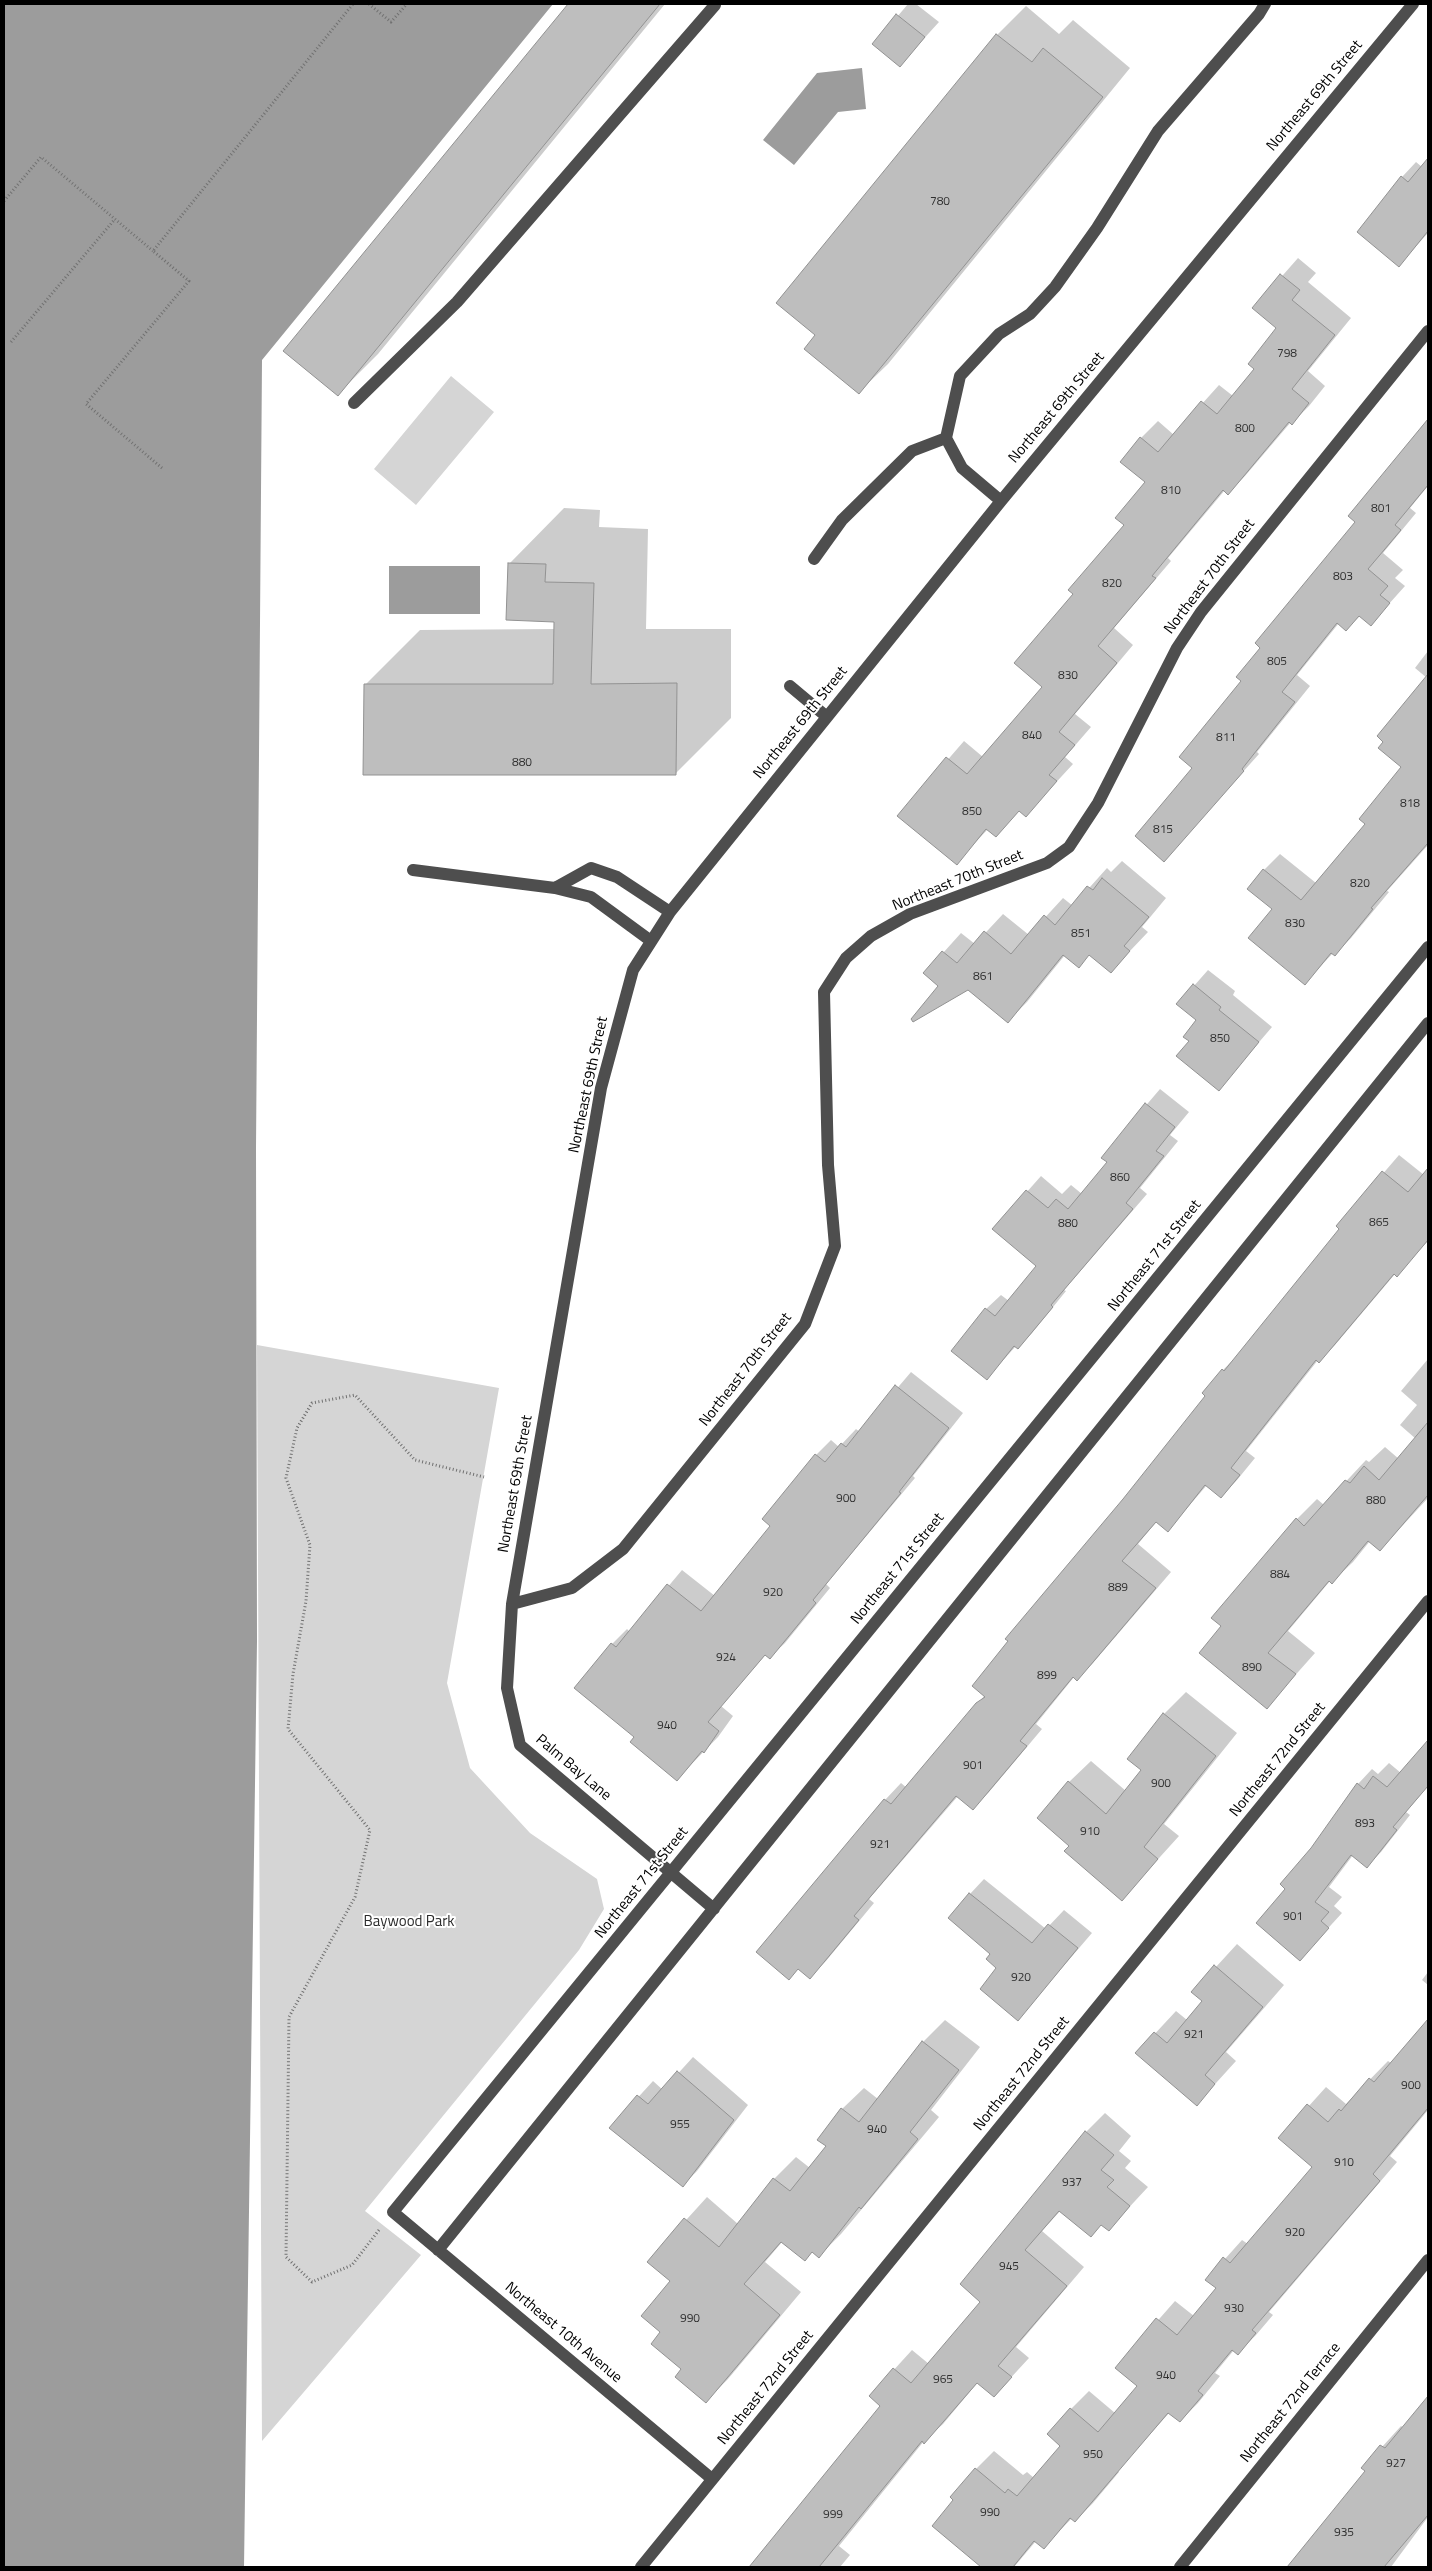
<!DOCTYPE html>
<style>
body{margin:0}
#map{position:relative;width:1432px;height:2571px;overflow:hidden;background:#fff;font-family:"Titillium Web",sans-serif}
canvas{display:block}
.frame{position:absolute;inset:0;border:5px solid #000;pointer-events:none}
</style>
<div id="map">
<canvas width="1432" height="2571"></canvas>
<div class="frame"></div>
</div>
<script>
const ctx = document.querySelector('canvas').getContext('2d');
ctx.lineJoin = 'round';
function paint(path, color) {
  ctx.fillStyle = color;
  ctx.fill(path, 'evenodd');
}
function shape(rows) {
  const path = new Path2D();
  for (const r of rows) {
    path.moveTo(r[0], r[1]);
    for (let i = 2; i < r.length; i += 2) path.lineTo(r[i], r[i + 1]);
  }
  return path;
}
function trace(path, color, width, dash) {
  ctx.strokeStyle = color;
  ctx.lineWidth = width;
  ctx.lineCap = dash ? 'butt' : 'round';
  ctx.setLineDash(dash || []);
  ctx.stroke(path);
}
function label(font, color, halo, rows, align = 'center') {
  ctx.font = font + ' "Titillium Web",sans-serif';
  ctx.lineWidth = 4;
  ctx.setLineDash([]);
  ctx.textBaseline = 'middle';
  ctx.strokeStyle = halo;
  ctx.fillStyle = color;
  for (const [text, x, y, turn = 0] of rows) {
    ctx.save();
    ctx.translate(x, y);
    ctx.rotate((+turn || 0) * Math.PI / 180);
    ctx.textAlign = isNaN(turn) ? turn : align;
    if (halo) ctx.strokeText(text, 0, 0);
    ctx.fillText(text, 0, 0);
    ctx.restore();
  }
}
paint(shape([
 [451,376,494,412,416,505,374,469],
 [257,1345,499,1388,447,1683,470,1768,530,1833,597,1879,604,1909,579,1950,365,2211,421,2255,262,2441]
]), '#d5d5d5');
paint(shape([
 [4,4,553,4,262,360,256,1148,257,1641,244,2567,4,2567],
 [862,68,866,109,838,112,794,165,763,140,817,73],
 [389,566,480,566,480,614,389,614]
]), '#9c9c9c');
paint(shape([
 [569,4,665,4,378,354,338,394,285,350],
 [908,4,916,4,939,22,900,65,874,44],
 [1026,6,1059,34,1073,20,1130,68,888,364,859,392,817,335,778,303,997,35],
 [1428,159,1428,233,1399,265,1402,177,1416,162,1422,167],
 [1298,258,1316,273,1308,282,1351,318,1308,371,1325,386,1309,406,1292,423,1291,422,1245,476,1228,493,1225,490,1168,558,1171,561,1114,628,1133,645,1075,714,1091,727,1065,757,1073,764,1026,815,1020,810,996,836,988,829,956,863,899,816,964,741,983,757,1044,687,1074,593,1126,525,1146,482,1141,438,1158,421,1174,435,1219,385,1233,396,1256,369,1278,328,1254,308],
 [1428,419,1428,486,1410,508,1416,513,1383,553,1403,570,1395,578,1405,586,1371,624,1361,615,1346,629,1339,623,1297,675,1310,686,1257,752,1259,754,1164,860,1194,768,1243,681,1357,522,1350,516],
 [564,508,600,510,599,527,648,529,646,629,731,629,731,718,676,773,365,685,420,630,555,629,555,620,510,563],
 [1428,651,1428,845,1387,891,1389,892,1351,938,1335,954,1333,953,1305,983,1274,909,1264,870,1280,854,1316,883,1366,824,1402,767,1427,678,1415,668],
 [1122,861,1166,898,1142,927,1148,932,1111,971,1090,954,1078,966,1065,955,1027,1002,1008,1021,968,988,940,986,925,973,961,933,975,944,1003,914,1029,935,1063,898,1073,906,1107,868,1111,872],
 [1208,970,1235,991,1233,995,1272,1027,1219,1089,1190,1041,1198,1020,1178,1004],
 [1160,1089,1189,1112,1170,1135,1178,1141,1140,1188,1147,1194,1064,1290,1066,1291,1032,1333,1018,1348,1016,1346,987,1378,986,1309,1001,1295,1009,1301,1037,1266,994,1229,1041,1176,1062,1194,1071,1185,1082,1194,1108,1162,1102,1157],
 [1399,1155,1424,1175,1428,1170,1428,1241,1397,1275,1395,1274,1335,1345,1319,1361,1318,1360,1246,1451,1255,1458,1237,1480,1221,1497,1207,1485,1168,1530,1157,1521,1138,1544,1171,1572,1093,1663,1077,1679,1074,1677,1036,1724,1042,1729,989,1792,973,1808,958,1796,869,1899,874,1903,826,1961,810,1977,799,1968,789,1978,757,1952,885,1800,901,1783,907,1788,985,1695,1124,1500,1207,1395,1223,1370,1239,1354,1341,1228,1338,1226],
 [1428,1359,1428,1498,1380,1550,1370,1541,1353,1562,1332,1582,1330,1581,1288,1631,1315,1653,1267,1707,1222,1626,1297,1519,1317,1499,1324,1505,1366,1460,1369,1462,1385,1447,1399,1459,1416,1439,1400,1425,1417,1405,1401,1391],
 [911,1372,963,1413,913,1476,915,1478,826,1584,830,1588,785,1643,770,1657,766,1654,721,1706,733,1716,718,1737,677,1779,636,1737,576,1688,612,1644,627,1629,630,1632,682,1570,715,1596,772,1526,763,1519,816,1455,831,1440,839,1447,856,1429,860,1432],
 [1186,1692,1237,1733,1164,1824,1179,1836,1122,1899,1071,1845,1069,1782,1091,1761,1126,1791,1143,1770,1129,1758,1164,1714],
 [1428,1742,1428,1786,1406,1812,1410,1815,1381,1852,1367,1866,1353,1855,1329,1887,1342,1897,1334,1906,1342,1913,1300,1959,1287,1889,1358,1784,1372,1769,1378,1774,1389,1763,1401,1773],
 [984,1879,1046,1929,1064,1910,1092,1933,1018,2019,970,1894],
 [1237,1944,1284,1985,1226,2052,1236,2061,1197,2104,1137,2053,1176,2011,1187,2020,1204,2001,1193,1992],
 [1428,1972,1428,1985,1422,1980],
 [945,2020,980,2047,931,2110,939,2117,841,2234,819,2256,813,2251,805,2260,782,2242,765,2262,801,2292,728,2379,706,2401,683,2369,662,2332,672,2281,648,2262,707,2197,738,2224,774,2179,796,2157,810,2168,827,2146,842,2109,864,2088,878,2099,923,2042],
 [1428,2021,1428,2110,1390,2156,1397,2162,1269,2312,1273,2315,1256,2335,1238,2353,1234,2350,1215,2373,1220,2376,1198,2403,1180,2421,1170,2412,1124,2463,1108,2463,1119,2472,1093,2503,1075,2521,1072,2518,1044,2547,1036,2541,1014,2567,983,2567,933,2526,955,2500,976,2469,994,2451,1023,2475,1027,2472,1034,2478,1062,2446,1071,2409,1089,2391,1115,2413,1139,2386,1116,2368,1175,2301,1194,2316,1217,2288,1207,2279,1242,2240,1248,2244,1314,2167,1280,2138,1326,2087,1346,2104,1388,2061,1391,2063],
 [693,2057,748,2105,697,2171,683,2185,611,2127,653,2081,663,2090],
 [1105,2113,1131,2136,1119,2151,1131,2161,1125,2168,1148,2187,1109,2229,1102,2224,1061,2210,1042,2231,1084,2267,1016,2347,1029,2358,994,2396,978,2382,943,2424,924,2441,839,2546,850,2555,840,2567,755,2567,752,2565,882,2406,870,2396,912,2350,929,2364,982,2302,961,2284,1086,2132],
 [1428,2400,1428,2517,1391,2567,1288,2567,1367,2471,1363,2468,1401,2426,1404,2428]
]), '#0003');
const building = shape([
 [568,4,660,4,338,396,283,351,568,4],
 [896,14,925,37,900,67,872,44,896,14],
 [996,34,1032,62,1043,48,1103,97,859,394,804,349,815,335,776,303,996,34],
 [1428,158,1428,231,1399,267,1357,232,1401,176,1408,182,1428,158],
 [1280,274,1300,290,1292,300,1335,335,1292,389,1309,403,1292,425,1289,422,1228,495,1223,490,1152,576,1156,578,1098,646,1117,663,1059,732,1075,745,1049,775,1057,781,1026,817,1019,811,996,837,986,829,957,865,897,816,946,757,967,774,1042,687,1014,663,1073,594,1068,590,1124,525,1115,518,1145,482,1120,462,1140,437,1158,452,1201,401,1217,414,1254,369,1248,364,1276,328,1252,308,1280,274],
 [1428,419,1428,485,1395,525,1401,530,1368,569,1388,586,1380,595,1390,603,1371,626,1359,616,1346,631,1337,623,1282,692,1295,702,1242,769,1244,771,1164,862,1135,836,1192,768,1179,757,1241,681,1236,677,1260,648,1255,643,1355,522,1348,516,1428,419],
 [508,563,546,564,545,582,594,583,591,684,677,683,676,775,363,775,364,684,553,684,554,622,506,620,508,563],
 [1428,674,1428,843,1371,908,1373,909,1335,956,1331,953,1305,985,1248,938,1272,909,1247,889,1263,869,1301,900,1365,824,1359,819,1401,767,1378,748,1383,742,1377,736,1428,674],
 [1102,878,1149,917,1124,946,1130,951,1111,973,1089,955,1079,968,1063,955,1008,1023,968,990,913,1022,911,1019,938,986,923,973,942,951,957,963,984,931,1011,954,1044,915,1055,925,1087,886,1093,890,1102,878],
 [1193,984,1221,1007,1219,1010,1259,1042,1219,1091,1176,1056,1189,1041,1183,1037,1196,1020,1176,1004,1193,984],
 [1145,1103,1175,1127,1156,1151,1164,1156,1126,1203,1133,1209,1051,1305,1053,1307,1018,1349,1014,1346,987,1380,951,1351,985,1308,995,1316,1036,1266,992,1229,1026,1190,1048,1208,1056,1199,1068,1209,1107,1162,1101,1158,1145,1103],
 [1428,1168,1428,1240,1397,1277,1394,1274,1319,1363,1316,1360,1231,1468,1240,1475,1221,1498,1205,1485,1168,1532,1156,1522,1122,1561,1156,1588,1077,1681,1073,1677,1020,1741,1027,1746,973,1810,956,1796,854,1916,859,1920,810,1979,798,1969,789,1980,756,1952,884,1799,891,1804,976,1703,985,1697,972,1686,1008,1641,1005,1639,1123,1499,1205,1396,1202,1393,1222,1369,1224,1371,1339,1229,1336,1226,1382,1171,1408,1192,1428,1168],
 [895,1385,949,1428,899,1492,901,1493,813,1600,816,1603,770,1659,765,1655,708,1722,719,1731,704,1753,702,1751,677,1781,630,1742,634,1737,574,1688,611,1643,616,1647,667,1584,701,1611,770,1526,762,1519,815,1454,825,1462,841,1443,846,1447,895,1385],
 [1428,1422,1428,1495,1380,1551,1368,1541,1332,1584,1329,1581,1268,1653,1296,1674,1267,1709,1199,1653,1221,1626,1211,1618,1296,1518,1304,1526,1345,1480,1350,1483,1364,1466,1379,1480,1428,1422],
 [1163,1713,1216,1756,1144,1847,1158,1859,1122,1901,1064,1851,1069,1846,1037,1818,1068,1781,1106,1814,1141,1770,1127,1759,1163,1713],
 [1428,1740,1428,1786,1393,1827,1397,1830,1367,1868,1351,1855,1315,1902,1329,1912,1321,1921,1329,1928,1300,1961,1256,1923,1285,1889,1280,1884,1311,1848,1357,1783,1364,1789,1373,1776,1387,1787,1428,1740],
 [969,1893,1032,1943,1048,1924,1078,1948,1018,2021,980,1989,996,1968,986,1959,990,1954,948,1918,969,1893],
 [1214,1965,1263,2007,1205,2075,1215,2084,1197,2106,1135,2053,1154,2032,1167,2043,1202,2001,1191,1992,1214,1965],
 [1428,2019,1428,2108,1373,2174,1380,2181,1252,2330,1256,2333,1238,2355,1232,2350,1198,2391,1203,2395,1180,2422,1168,2413,1075,2522,1070,2518,1044,2549,1034,2541,1013,2567,981,2567,932,2526,953,2500,950,2497,975,2468,1005,2493,1008,2489,1017,2496,1060,2446,1047,2434,1070,2408,1098,2432,1137,2386,1115,2368,1156,2318,1177,2335,1216,2288,1205,2280,1223,2257,1230,2263,1312,2167,1278,2138,1307,2104,1328,2122,1339,2109,1341,2111,1369,2078,1374,2082,1428,2019],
 [922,2041,959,2070,910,2132,918,2139,861,2209,859,2207,819,2258,812,2252,805,2261,781,2242,744,2284,780,2315,706,2403,675,2377,681,2369,651,2344,660,2332,641,2316,670,2281,647,2262,684,2218,719,2247,773,2178,790,2191,826,2146,817,2140,841,2108,859,2122,922,2041],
 [677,2071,734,2120,683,2187,609,2128,637,2095,648,2104,677,2071],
 [1085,2131,1114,2155,1101,2170,1114,2180,1107,2187,1130,2206,1109,2231,1101,2225,1091,2237,1059,2211,1025,2250,1067,2286,998,2366,1012,2377,994,2397,977,2383,924,2444,922,2441,819,2567,749,2567,880,2406,869,2396,893,2368,911,2383,980,2302,960,2284,1085,2131],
 [1428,2396,1428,2515,1384,2567,1287,2567,1365,2471,1361,2468,1380,2445,1385,2448,1428,2396]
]);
paint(building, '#bebebe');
trace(building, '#929292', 1);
trace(shape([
 [369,4,391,22,407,4],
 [4,201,41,157,153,251],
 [11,342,115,219],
 [162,468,86,404,189,281,153,251,353,4],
 [379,2230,352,2265,312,2282,286,2257,289,2017,355,1897,370,1830,288,1729,293,1674,306,1601,310,1545,286,1478,297,1428,312,1403,355,1395,415,1460,484,1477]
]), '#707070', 3, [1, 2.5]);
trace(shape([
 [354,403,457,302,715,5,713,4],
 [1001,501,962,468,946,438,960,376,999,334,1030,314,1055,287,1097,228,1158,131,1259,14,1265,4],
 [814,559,842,520,912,451,946,438],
 [790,686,827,717],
 [413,870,555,888],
 [651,941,591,897,555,888,591,868,617,877,670,912],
 [512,1604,572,1588,623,1549,805,1324,835,1246,828,1165,824,992,846,958,871,936,910,914,1047,863,1069,847,1098,803,1177,648,1201,612,1428,331],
 [714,1909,520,1745,507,1688,512,1604,601,1088,633,970,670,912,1001,501,1413,4],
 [438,2250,1428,1023],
 [712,2479,393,2212,1428,947],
 [641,2567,1428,1601],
 [1180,2567,1428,2260]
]), '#4e4e4e', 12);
label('12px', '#303030', null, [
 ["780",940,202],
 ["798",1287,354],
 ["800",1245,429],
 ["810",1171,491],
 ["801",1381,509],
 ["803",1343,577],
 ["820",1112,584],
 ["805",1277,662],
 ["830",1068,676],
 ["840",1032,736],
 ["811",1226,738],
 ["880",522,763],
 ["818",1410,804],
 ["850",972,812],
 ["815",1163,830],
 ["820",1360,884],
 ["830",1295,924],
 ["851",1081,934],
 ["861",983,977],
 ["850",1220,1039],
 ["860",1120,1178],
 ["865",1379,1223],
 ["880",1068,1224],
 ["900",846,1499],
 ["880",1376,1501],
 ["884",1280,1575],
 ["889",1118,1588],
 ["920",773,1593],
 ["924",726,1658],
 ["890",1252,1668],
 ["899",1047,1676],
 ["940",667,1726],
 ["901",973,1766],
 ["900",1161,1784],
 ["893",1365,1824],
 ["910",1090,1832],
 ["921",880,1845],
 ["901",1293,1917],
 ["920",1021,1978],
 ["921",1194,2035],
 ["900",1411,2086],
 ["955",680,2125],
 ["940",877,2130],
 ["910",1344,2163],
 ["937",1072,2183],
 ["920",1295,2233],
 ["945",1009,2267],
 ["930",1234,2309],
 ["990",690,2319],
 ["940",1166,2376],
 ["965",943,2380],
 ["950",1093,2455],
 ["927",1396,2464],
 ["990",990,2513],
 ["999",833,2515],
 ["935",1344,2533]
]);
label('15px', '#000', '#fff', [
 ["Northeast 69th Street",1315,96,-50],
 ["Northeast 69th Street",1057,408,-50],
 ["Northeast 70th Street",1210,577,-53],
 ["Northeast 69th Street",801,723,-51],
 ["Northeast 70th Street",958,881,-22],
 ["Northeast 69th Street",589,1085,-78],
 ["Northeast 71st Street",1155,1256,-51],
 ["Northeast 70th Street",746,1370,-52],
 ["Northeast 69th Street",516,1484,-80],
 ["Northeast 71st Street",898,1569,-51],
 ["Northeast 72nd Street",1278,1760,-51],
 ["Palm Bay Lane",573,1768,40],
 ["Northeast 71st Street",642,1883,-51],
 ["Northeast 72nd Street",1022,2074,-51],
 ["Northeast 10th Avenue",563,2333,40],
 ["Northeast 72nd Street",766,2388,-51],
 ["Northeast 72nd Terrace",1291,2403,-51]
]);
label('15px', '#2c2c2c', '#fff', [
 ["Baywood Park",409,1922]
]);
</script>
